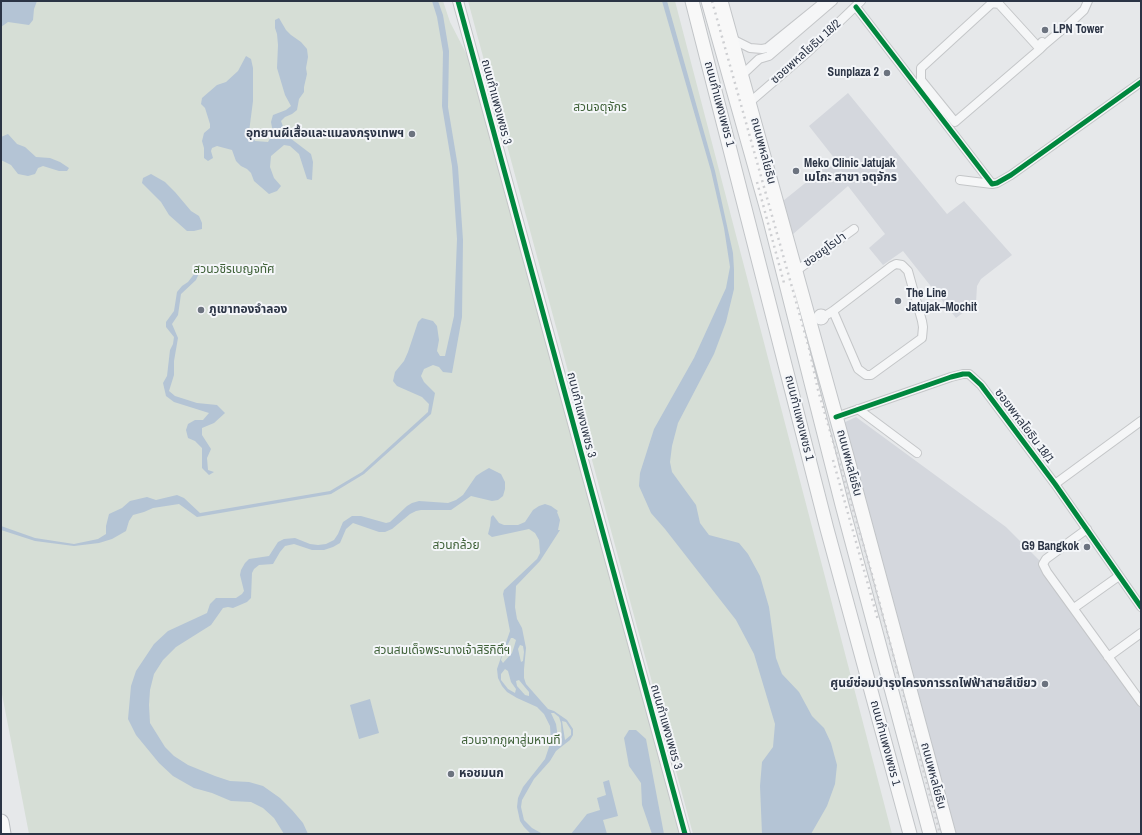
<!DOCTYPE html>
<meta charset="utf-8">
<style>
body{margin:0}
#map{position:relative;width:1142px;height:835px;overflow:hidden;background:#e6e8ea;font-family:"Archivo Narrow",sans-serif}
canvas{display:block}
.frame{position:absolute;inset:0;border:2px solid #2b3445;pointer-events:none}
</style>
<div id="map">
<canvas width="1142" height="835"></canvas>
<div class="frame"></div>
</div>
<script>
const ctx = document.querySelector('canvas').getContext('2d');
ctx.lineJoin = 'round';
function paint(path, color) {
  ctx.fillStyle = color;
  ctx.fill(path, 'evenodd');
}
function shape(rows) {
  const path = new Path2D();
  for (const r of rows) {
    if (r.length === 3) {
      path.moveTo(r[0] + r[2], r[1]);
      path.arc(r[0], r[1], r[2], 0, 2 * Math.PI);
      continue;
    }
    path.moveTo(r[0], r[1]);
    for (let i = 2; i < r.length; i += 2) path.lineTo(r[i], r[i + 1]);
  }
  return path;
}
function trace(path, color, width, dash) {
  ctx.strokeStyle = color;
  ctx.lineWidth = width;
  ctx.lineCap = dash ? 'butt' : 'round';
  ctx.setLineDash(dash || []);
  ctx.stroke(path);
}
function label(font, color, halo, rows, align = 'center') {
  ctx.font = font + ' "Archivo Narrow","Noto Sans Thai",sans-serif';
  ctx.lineWidth = 4;
  ctx.setLineDash([]);
  ctx.textBaseline = 'middle';
  ctx.strokeStyle = halo;
  ctx.fillStyle = color;
  for (const [text, x, y, turn = 0] of rows) {
    ctx.save();
    ctx.translate(x, y);
    ctx.rotate((+turn || 0) * Math.PI / 180);
    ctx.textAlign = isNaN(turn) ? turn : align;
    if (halo) ctx.strokeText(text, 0, 0);
    ctx.fillText(text, 0, 0);
    ctx.restore();
  }
}
paint(shape([
 [848,93,947,214,964,201,1012,255,981,279,977,286,976,303,956,318,903,251,883,265,869,248,885,234,848,186,792,235,783,201,835,159,809,126],
 [856,417,1006,527,1050,571,1141,697,1141,834,956,834,841,424]
]), '#d4d7dd');
paint(shape([
 [1,1,443,1,450,22,468,57,574,433,680,834,29,834,1,689,1,627,2,624,1,620],
 [468,1,675,1,892,834,693,834]
]), '#d6ded6');
paint(shape([
 [1,1,37,1,34,9,33,20,29,25,8,22,1,27],
 [432,1,438,1,443,15,449,51,448,107,458,167,463,240,462,317,452,373,443,372,439,367,433,365,424,369,421,376,424,382,435,393,431,414,364,474,331,494,197,517,179,504,153,508,144,512,133,515,129,521,126,531,112,539,99,543,74,546,35,541,1,530,1,526,35,538,74,544,98,539,106,534,106,526,109,514,122,508,130,501,147,497,156,500,177,495,184,498,200,513,330,491,362,472,428,412,429,404,422,397,397,386,393,381,395,372,404,361,408,352,418,322,422,318,433,321,437,326,439,340,437,351,440,356,445,356,454,316,457,239,452,166,442,106,443,52,437,17],
 [662,1,667,1,715,171,733,253,734,270,734,289,726,322,714,354,678,423,672,446,670,462,672,472,696,505,700,523,709,535,739,543,748,554,760,576,769,607,776,658,782,674,799,692,812,716,824,728,831,743,837,765,835,784,827,806,811,834,762,834,760,786,762,762,773,747,775,724,754,654,736,620,665,529,651,513,639,486,640,473,654,429,694,358,726,288,730,267,724,228,711,171],
 [279,18,286,30,291,35,301,42,307,49,308,57,306,68,307,74,304,87,304,92,299,99,297,110,292,114,285,117,281,121,284,129,290,138,311,154,313,162,312,180,307,179,299,154,290,146,284,145,271,156,270,167,274,178,281,186,277,191,269,194,254,181,251,173,247,169,241,166,236,161,232,150,217,146,212,148,211,151,213,158,208,161,204,158,204,148,202,141,204,133,210,128,210,124,205,108,201,104,202,98,217,85,226,82,238,71,246,56,251,59,253,68,253,101,249,132,255,141,268,142,273,133,271,122,273,115,286,110,291,106,285,95,277,68,278,45,277,34,275,28,275,20],
 [8,134,17,144,25,147,36,157,50,158,60,162,69,168,67,171,59,171,43,166,38,168,35,174,28,176,18,174,11,165,1,160,1,137],
 [151,174,165,182,175,192,191,211,199,216,202,223,202,229,194,231,187,231,169,215,161,202,142,183,143,178],
 [198,269,200,271,196,280,181,294,178,315,172,324,178,338,174,361,174,375,169,391,175,396,197,403,217,405,225,413,214,423,202,428,202,435,211,449,207,458,208,470,214,472,209,475,202,468,202,448,195,441,188,438,186,430,188,424,195,420,203,420,209,413,174,402,166,396,163,383,167,376,170,350,173,344,174,337,166,327,166,322,174,311,177,292,182,286,188,282],
 [489,468,501,474,505,482,505,489,503,496,498,500,492,501,471,496,451,510,421,510,416,511,410,514,392,529,385,532,379,532,353,523,346,529,340,543,333,547,324,550,312,550,294,544,285,546,280,552,273,564,259,565,254,569,252,573,251,598,247,602,233,608,228,607,223,608,211,625,176,647,163,660,154,674,150,690,149,705,150,723,165,747,174,756,188,765,215,776,230,781,249,782,263,786,280,798,292,810,303,823,308,834,284,834,274,818,263,808,251,802,231,801,212,793,194,788,173,776,159,763,136,735,128,719,131,686,136,671,154,644,168,631,207,613,210,604,216,598,236,598,242,594,244,591,240,575,241,570,245,563,249,559,269,556,278,542,284,539,295,538,310,544,318,545,326,544,334,540,338,534,343,522,352,516,361,516,386,523,390,522,407,506,412,503,419,501,448,503,456,500,463,495,476,476,482,472],
 [545,504,551,506,558,511,557,512,560,520,558,530,560,530,540,561,516,586,515,607,517,619,522,628,526,648,524,669,524,678,526,684,548,709,554,711,567,720,573,729,573,735,570,740,556,751,550,761,534,779,522,800,521,807,524,820,532,828,541,833,548,834,531,834,524,827,520,821,517,807,518,798,523,787,545,759,551,741,550,726,544,714,537,707,517,698,507,692,502,686,498,678,497,669,510,631,503,594,504,590,537,559,540,553,539,540,535,533,529,529,492,537,488,534,490,526,491,517,493,515,499,523,504,525,518,525,525,522,533,510,539,506],
 [511,638,513,638,516,640,514,647,512,653,503,663,501,660,502,656],
 [520,645,523,646,524,652,523,661,521,662,518,649],
 [505,669,508,671,511,682,516,689,515,693,508,689,501,680,501,674],
 [519,680,529,692,529,696,525,695,517,686,516,681],
 [551,713,554,713,559,717,561,723,562,742,559,745,556,724],
 [562,721,566,722,571,730,571,735,565,740],
 [370,699,379,733,359,739,350,705],
 [629,730,636,730,646,739,664,834,652,834,642,805,641,783,629,766,624,738],
 [609,780,618,816,603,820,607,834,571,834,587,814,600,810,597,798,606,795,603,782]
]), '#b4c4d5');
const minor = shape([
 [856,7,992,184,997,183,1011,175,1141,82],
 [732,39,750,48,762,49,767,48,825,1],
 [1042,42,1044,45,1070,23,1084,10,1088,1],
 [1040,49,999,4,992,3,921,68,921,80,955,122,1040,49,1044,45],
 [742,75,759,59,769,56,833,1],
 [750,102,808,52,861,1],
 [960,180,992,184],
 [796,271,854,229],
 [821,317,3.5],
 [825,316,833,311,892,266,896,264,902,265,908,271,922,321,923,327,922,338,871,375,866,375,858,369,833,311],
 [858,409,917,453],
 [836,417,951,377,963,374,969,374,981,385,1055,484,1141,607],
 [1055,484,1141,421],
 [1087,529,1046,559,1043,564,1047,572,1141,702],
 [1074,608,1119,576],
 [1108,657,1141,633]
]);
const tertiary = shape([
 [458,1,685,834]
]);
const primary = shape([
 [692,1,827,529,910,834],
 [708,1,769,217,842,505,930,834],
 [721,1,847,456,949,834]
]);
const motorway = shape([
 [1,822,3,834]
]);
trace(minor, '#c4c6c8', 10);
trace(tertiary, '#c4c6c8', 12);
trace(primary, '#c2c5c8', 15);
trace(motorway, '#b8bbbf', 17);
trace(minor, '#f5f6f7', 8);
trace(tertiary, '#f5f6f7', 10);
trace(primary, '#f8f8f8', 13);
trace(motorway, '#f8f8f8', 15);
trace(shape([
 [712,1,809,348,818,390,873,578,940,834],
 [757,182,784,283],
 [833,460,878,620]
]), '#cecfd2', 2.5, [2, 4]);
trace(shape([
 [458,1,685,834],
 [856,7,992,184,997,183,1011,175,1141,82],
 [836,417,951,377,963,374,969,374,981,385,1055,484,1141,607]
]), '#00873e', 5);
for (const [x, y, r, color] of [
 [1045,30,4,"#6c737f"],
 [887,73,4,"#6c737f"],
 [412,134,4,"#6c737f"],
 [796,171,4,"#6c737f"],
 [898,301,4,"#6c737f"],
 [201,310,4,"#6c737f"],
 [1087,547,4,"#6c737f"],
 [1045,684,4,"#6c737f"],
 [451,774,4,"#6c737f"]
]) {
  const dot = new Path2D();
  dot.arc(x, y, r, 0, 2 * Math.PI);
  ctx.fillStyle = color;
  ctx.fill(dot);
  trace(dot, '#f4f6f9', 1.5);
}
label('bold 12px', '#2b3445', '#f4f6f9', [
 ["LPN Tower",1053,30],
 ["Sunplaza 2",879,73,"right"],
 ["อุทยานผีเสื้อและแมลงกรุงเทพฯ",404,134,"right"],
 ["Meko Clinic Jatujak",804,164],
 ["เมโกะ สาขา จตุจักร",804,178],
 ["The Line",906,294],
 ["Jatujak–Mochit",906,308],
 ["ภูเขาทองจำลอง",209,310],
 ["G9 Bangkok",1079,547,"right"],
 ["ศูนย์ซ่อมบำรุงโครงการรถไฟฟ้าสายสีเขียว",1037,684,"right"],
 ["หอชมนก",459,774]
], 'left');
label('12px', '#2b3445', '#f4f6f9', [
 ["ซอยพหลโยธิน 18/2",806,52,-42],
 ["ถนนกำแพงเพชร 3",496,102,75],
 ["ถนนกำแพงเพชร 1",719,104,75],
 ["ถนนพหลโยธิน",763,151,75],
 ["ซอยยูโรปา",825,250,-36],
 ["ถนนกำแพงเพชร 3",581,415,76],
 ["ถนนกำแพงเพชร 1",799,418,76],
 ["ซอยพหลโยธิน 18/1",1024,426,53],
 ["ถนนพหลโยธิน",849,463,75],
 ["ถนนกำแพงเพชร 3",666,727,74],
 ["ถนนกำแพงเพชร 1",885,743,75],
 ["ถนนพหลโยธิน",933,776,75]
]);
label('12px', '#3f6138', '#f4f6f9', [
 ["สวนจตุจักร",600,108],
 ["สวนวชิรเบญจทัศ",234,270],
 ["สวนกล้วย",456,546],
 ["สวนสมเด็จพระนางเจ้าสิริกิติ์ฯ",442,651],
 ["สวนจากภูผาสู่มหานที",511,741]
]);
</script>
